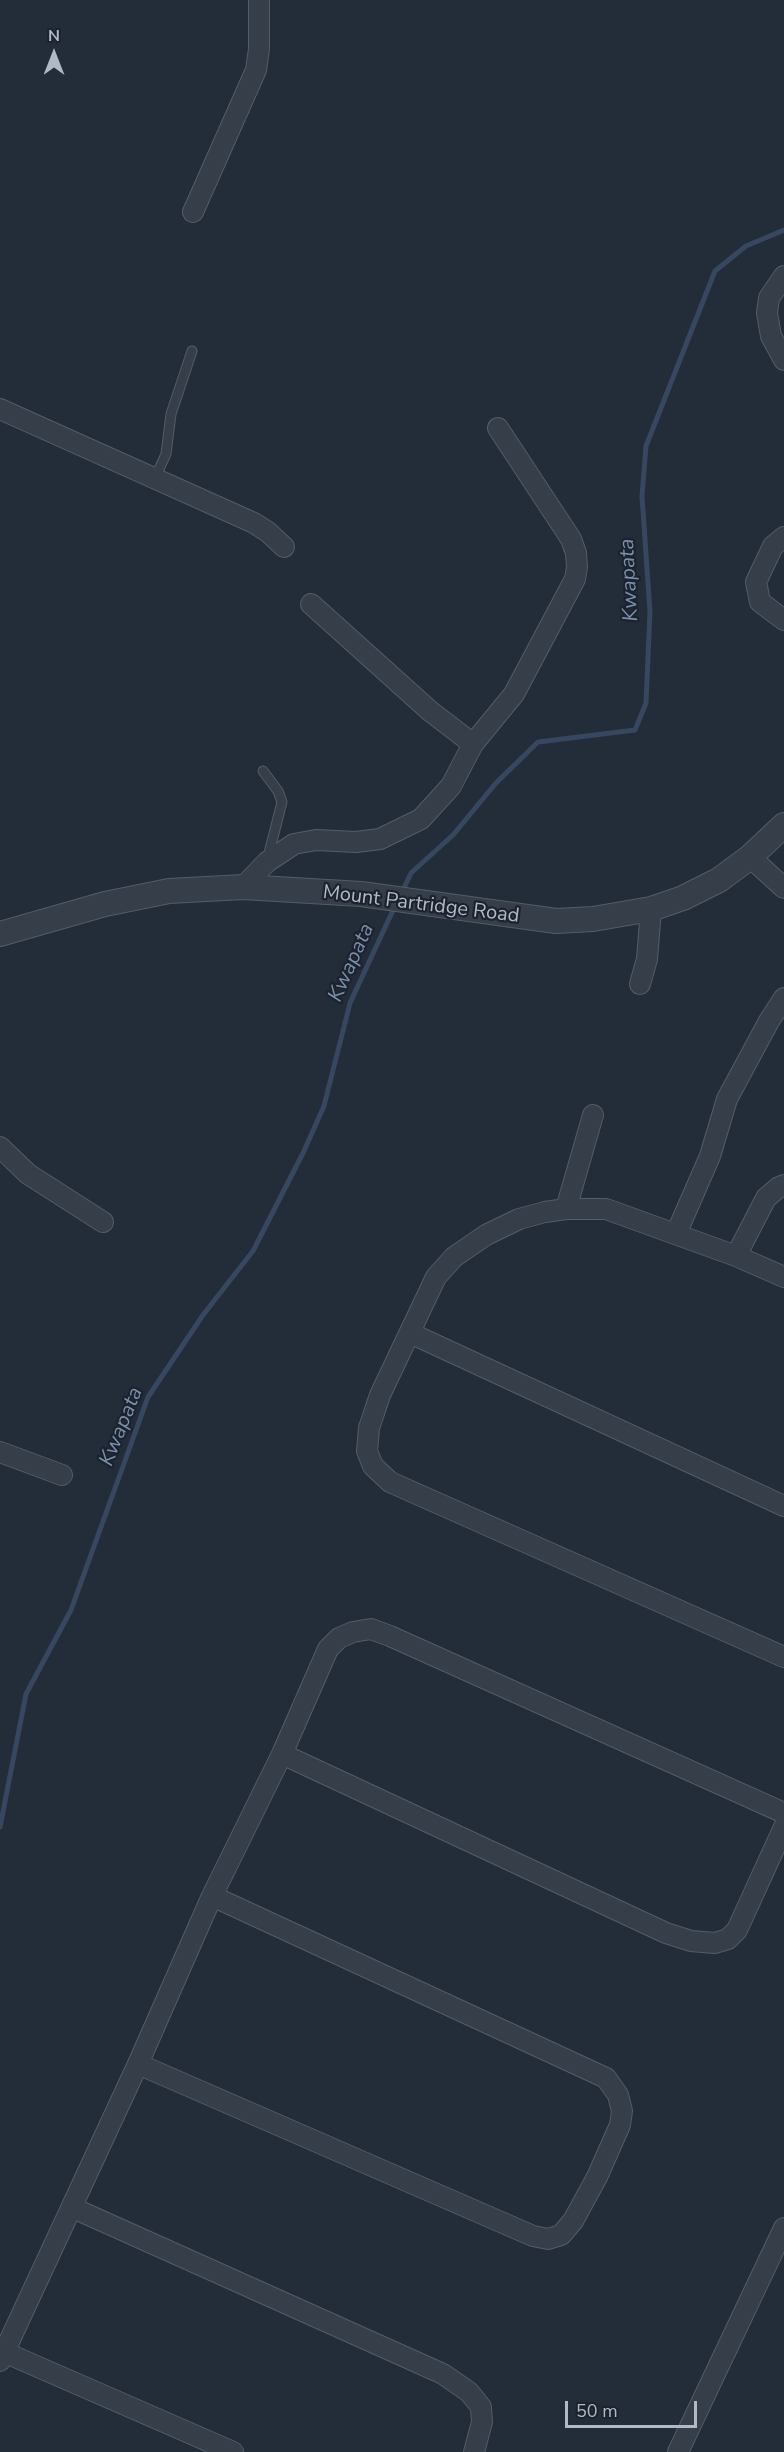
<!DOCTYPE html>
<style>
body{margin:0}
#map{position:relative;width:784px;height:2452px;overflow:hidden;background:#232c39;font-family:"Nunito Sans",sans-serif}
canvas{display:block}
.north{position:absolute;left:24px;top:24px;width:60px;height:60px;-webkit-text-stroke:4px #1c232e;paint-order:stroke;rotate:0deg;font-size:16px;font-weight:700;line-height:24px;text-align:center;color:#b1b9c6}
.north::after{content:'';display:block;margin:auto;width:21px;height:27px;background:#b1b9c6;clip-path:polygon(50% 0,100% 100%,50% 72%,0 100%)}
.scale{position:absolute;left:565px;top:2401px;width:132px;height:27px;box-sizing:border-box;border:3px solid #b1b9c6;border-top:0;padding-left:8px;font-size:18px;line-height:21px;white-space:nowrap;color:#b1b9c6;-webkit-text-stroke:4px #1c232e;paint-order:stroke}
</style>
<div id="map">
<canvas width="784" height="2452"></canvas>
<div class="north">N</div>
<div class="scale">50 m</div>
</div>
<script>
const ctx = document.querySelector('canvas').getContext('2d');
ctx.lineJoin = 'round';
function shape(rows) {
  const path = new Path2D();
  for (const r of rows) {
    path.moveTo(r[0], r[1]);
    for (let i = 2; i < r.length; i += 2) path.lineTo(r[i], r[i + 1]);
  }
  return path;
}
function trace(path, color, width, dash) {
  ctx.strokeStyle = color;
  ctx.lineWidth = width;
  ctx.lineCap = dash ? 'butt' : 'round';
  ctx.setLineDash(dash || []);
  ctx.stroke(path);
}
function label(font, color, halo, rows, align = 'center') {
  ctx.font = font + ' "Nunito Sans",sans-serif';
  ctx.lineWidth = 4.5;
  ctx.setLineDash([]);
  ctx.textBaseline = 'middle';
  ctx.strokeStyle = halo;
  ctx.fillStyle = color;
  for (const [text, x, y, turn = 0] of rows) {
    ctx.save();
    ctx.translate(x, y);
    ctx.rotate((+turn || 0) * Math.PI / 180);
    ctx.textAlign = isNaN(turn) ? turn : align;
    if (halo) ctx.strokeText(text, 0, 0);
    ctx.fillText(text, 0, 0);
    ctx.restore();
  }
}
trace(shape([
 [402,892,411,873,453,835,496,783,538,742,635,730,646,703,650,612,642,496,646,446,715,271,746,246,784,230],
 [0,1827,26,1694,71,1610,148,1397,203,1315,253,1251,303,1153,324,1106,350,1003,395,906]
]), '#374760', 5);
const service = shape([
 [155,478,166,454,171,414,192,351],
 [263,771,278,791,282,802,268,857]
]);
const minor = shape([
 [193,212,256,70,259,49,259,0],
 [784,276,769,298,767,313,771,336,784,360],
 [0,409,254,523,268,532,284,547],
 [784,537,773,546,756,582,760,602,784,620],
 [311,604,430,711,473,744],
 [750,857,784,888],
 [243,887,267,862,294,844,316,840,356,842,380,839,421,819,451,786,473,744,514,694,575,579,577,567,576,553,571,539,498,428],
 [640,984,647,959,651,909],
 [0,1147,28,1174,103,1222],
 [566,1209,593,1115],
 [676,1234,710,1156,727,1099,769,1021,784,998],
 [736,1256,766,1198,779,1187,784,1185],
 [784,1277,736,1256,606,1209,566,1209,545,1212,519,1219,486,1235,454,1257,436,1277,380,1395,369,1428,367,1451,373,1466,390,1482,784,1657],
 [410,1333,784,1506],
 [0,1452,62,1475],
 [282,1754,666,1933,691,1941,715,1943,728,1939,737,1930,784,1827],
 [138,2064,533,2236,548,2239,561,2235,573,2221,597,2177,620,2125,622,2111,618,2095,606,2078,212,1896],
 [73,2208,443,2374,469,2392,481,2407,482,2422,474,2452],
 [4,2352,233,2452],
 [0,2361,138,2064,212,1896,282,1754,328,1649,339,1638,353,1632,371,1629,390,1636,784,1813],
 [678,2452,784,2228]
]);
const tertiary = shape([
 [0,934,105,904,169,891,243,887,361,894,556,921,593,919,651,909,683,898,719,880,750,857,784,825]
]);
trace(service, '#545c68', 11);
trace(minor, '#545c68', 22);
trace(tertiary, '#545c68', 26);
trace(service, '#363e4a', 9);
trace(minor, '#363e4a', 20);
trace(tertiary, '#363e4a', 24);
label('20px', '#b1b9c6', '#1c232e', [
 ["Mount Partridge Road",421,905,7]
]);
label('italic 21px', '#7a8fad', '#1c232e', [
 ["Kwapata",630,580,-93],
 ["Kwapata",352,963,-66],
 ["Kwapata",122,1427,-68]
]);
</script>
